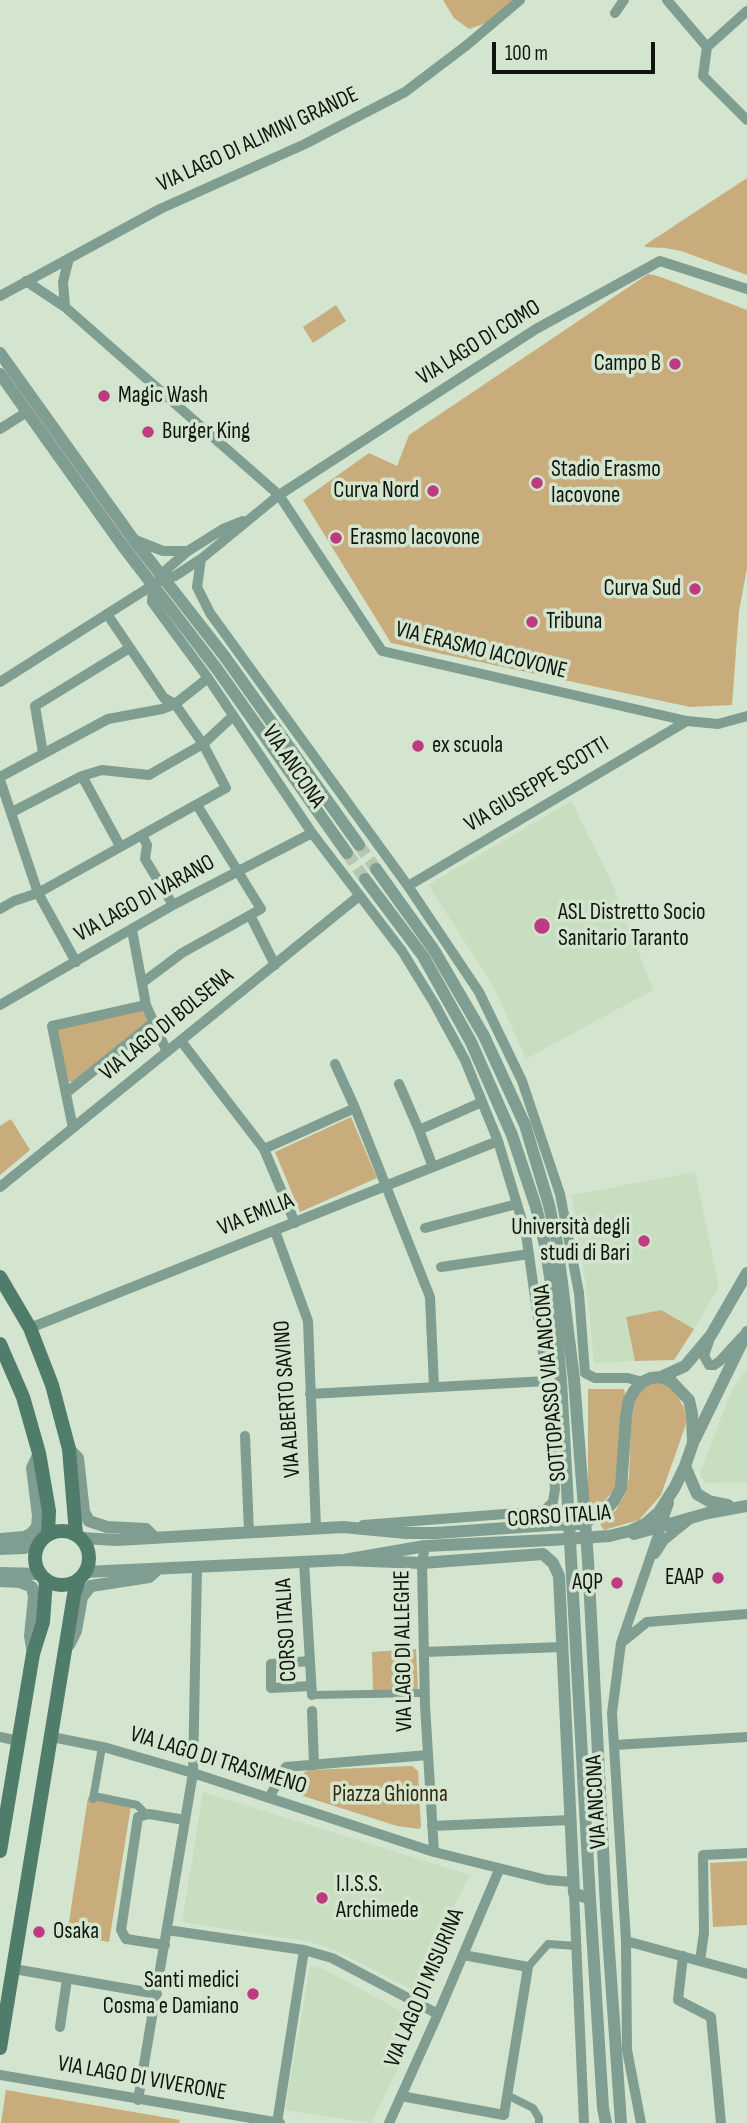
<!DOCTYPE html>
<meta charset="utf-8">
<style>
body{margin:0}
#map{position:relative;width:747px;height:2123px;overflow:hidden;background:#d3e5ce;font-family:"Sofia Sans Condensed",sans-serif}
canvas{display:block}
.scale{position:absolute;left:492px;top:42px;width:163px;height:32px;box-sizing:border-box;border:4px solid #10160e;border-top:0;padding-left:9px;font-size:21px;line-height:24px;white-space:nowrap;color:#10160e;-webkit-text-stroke:5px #d3e5ce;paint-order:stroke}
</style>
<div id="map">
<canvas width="747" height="2123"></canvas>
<div class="scale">100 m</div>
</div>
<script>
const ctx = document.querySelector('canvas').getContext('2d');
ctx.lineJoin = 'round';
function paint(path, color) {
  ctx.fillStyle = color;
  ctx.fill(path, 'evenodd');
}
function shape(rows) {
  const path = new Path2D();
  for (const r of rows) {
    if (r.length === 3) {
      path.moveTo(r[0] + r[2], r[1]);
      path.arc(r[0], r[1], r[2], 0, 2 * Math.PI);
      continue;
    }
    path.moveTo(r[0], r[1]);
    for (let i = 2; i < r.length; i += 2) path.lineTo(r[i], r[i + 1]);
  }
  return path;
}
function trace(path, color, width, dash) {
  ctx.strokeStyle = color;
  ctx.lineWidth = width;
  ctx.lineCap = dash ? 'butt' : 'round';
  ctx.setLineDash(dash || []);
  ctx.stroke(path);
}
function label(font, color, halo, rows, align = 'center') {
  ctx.font = font + ' "Sofia Sans Condensed",sans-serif';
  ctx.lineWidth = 7;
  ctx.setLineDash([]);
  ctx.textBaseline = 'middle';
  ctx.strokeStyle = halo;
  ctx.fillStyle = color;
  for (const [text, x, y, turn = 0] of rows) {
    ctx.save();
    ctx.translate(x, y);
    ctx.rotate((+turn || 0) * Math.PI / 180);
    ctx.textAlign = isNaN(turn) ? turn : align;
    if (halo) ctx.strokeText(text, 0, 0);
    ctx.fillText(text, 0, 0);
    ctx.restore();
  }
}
paint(shape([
 [571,801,611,880,653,990,526,1059,493,985,428,885],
 [695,1172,719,1287,694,1329,661,1310,626,1317,635,1361,594,1363,587,1292,572,1195],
 [747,1368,747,1482,706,1483,700,1476,701,1471,732,1389],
 [203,1792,470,1875,413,1990,335,1950,311,1942,182,1922],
 [310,1966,324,1969,421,2022,371,2123,285,2110]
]), '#c7dec0');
paint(shape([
 [443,0,515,0,489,22,469,29,454,18],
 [747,178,747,275,681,251,665,248,645,247,645,245],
 [648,274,658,276,747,310,747,568,739,611,732,705,690,707,391,643,303,500,369,453,397,466,409,435],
 [336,305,346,321,313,343,303,327],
 [145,1008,150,1019,72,1082,66,1081,56,1030],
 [351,1117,377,1178,300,1212,275,1152],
 [11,1119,30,1150,0,1175,0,1126],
 [661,1310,694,1329,674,1360,635,1361,626,1317],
 [655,1382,663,1383,675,1391,684,1408,687,1418,685,1427,661,1495,639,1520,604,1530,600,1524,616,1510,624,1496,629,1477,631,1424,635,1400,640,1390],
 [588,1389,623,1389,625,1392,616,1488,599,1507,588,1508],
 [416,1649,418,1691,373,1692,372,1652],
 [412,1766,418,1771,421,1827,419,1829,397,1826,303,1796,302,1774,308,1770],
 [88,1797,131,1806,109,1942,67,1935],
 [747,1861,747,1925,713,1927,710,1863],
 [6,2090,180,2120,179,2123,1,2123]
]), '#c9ac7c');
trace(shape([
 [359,845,376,869],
 [347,853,365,879]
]), '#b6c6b1', 12, [12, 6]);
trace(shape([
 [312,1695,425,1693],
 [94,1796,137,1805,147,1815],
 [93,1799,102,1747],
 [528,1967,548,1944,576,1946],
 [507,2095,533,2108,539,2118,539,2123]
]), '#7f9d91', 8);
trace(shape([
 [667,0,707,47,703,76,747,120],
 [615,13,624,0],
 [707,47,747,11],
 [26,281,65,307,279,495,382,651,687,721,718,724,747,716],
 [0,296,160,209,305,144,405,92,467,45,520,0],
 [65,307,63,282,69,258],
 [0,429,27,412],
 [133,539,163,551,188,551,223,529,243,521],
 [201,559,197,587,210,613,408,886,479,992,522,1081,560,1194,579,1293,585,1373,595,1378,628,1378,642,1382],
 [164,578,167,569,188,551],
 [153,584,152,602,208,678,312,833,402,951,434,1003,465,1060,498,1141,526,1234,547,1381,555,1489,553,1502,544,1511,363,1525],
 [0,682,164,578,175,576,201,559,279,495,536,329,660,261,747,289],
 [43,753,35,706,128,649],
 [82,776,120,846],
 [0,777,108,719,162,709,175,704,208,678],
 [0,780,38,893,76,962],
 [12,812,82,776,102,770,149,775,203,744,233,716],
 [142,835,147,845,145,859,173,905],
 [408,886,687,721],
 [0,909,14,901,38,893,226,788,203,744,175,704,164,698,107,614],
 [250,915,275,965],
 [132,930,146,1005,167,1052],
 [142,983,182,953,261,909,197,805],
 [0,1005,173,905,312,833],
 [181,1041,264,1149,295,1223],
 [335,1064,355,1108],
 [399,1084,419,1130,482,1102],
 [66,1093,154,1022],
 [73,1128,52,1026,146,1005],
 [419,1130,433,1167],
 [264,1149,355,1108,430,1297,434,1387],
 [0,1187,359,896],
 [425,1228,517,1204],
 [275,1231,308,1321,316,1528],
 [441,1267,529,1254],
 [30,1328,498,1141],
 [710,1338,704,1356,709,1365,714,1365,720,1361,742,1337],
 [310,1394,547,1381],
 [245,1436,249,1532],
 [425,1546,422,1563,425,1705,434,1852],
 [655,1554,664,1540,690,1519],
 [304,1562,312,1695],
 [621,1643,647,1622,747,1614],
 [424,1652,562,1647],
 [310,1661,271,1664,271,1688,311,1686],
 [312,1711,314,1765],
 [0,1737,18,1741],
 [52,1737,107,1748,193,1773,434,1852,547,1880,573,1882],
 [615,1745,747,1737],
 [269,1798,286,1767,428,1755],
 [432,1826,571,1820],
 [574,1893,584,2123],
 [167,1930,304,1950,332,1958,438,2014],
 [626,1941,747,1974],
 [165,1945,126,1939,121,1930,138,1817,149,1814,185,1820],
 [683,1956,678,2000,711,2017,721,2123],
 [700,1961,704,1933,703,1855,747,1853],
 [14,1969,157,1994],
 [60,2027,67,1979],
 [0,2075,280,2123],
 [401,2096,504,2115,528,1967,463,1955],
 [138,2100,193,1773,197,1567],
 [277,2123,304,1950],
 [389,2123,438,2014,499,1870],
 [641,2123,627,2050,626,1941,612,1713,621,1643,669,1503]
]), '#7f9d91', 10);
trace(shape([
 [0,353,133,539,225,657,359,845],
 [0,374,122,545,217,669,347,853],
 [376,869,434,950,484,1036,525,1125,549,1205,557,1243,574,1379,588,1560,606,1907,621,2123],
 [365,879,423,956,471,1042,512,1135,536,1207,545,1245,553,1296,561,1380,590,1899,603,2108,606,2123],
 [661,1377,685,1366,711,1335,747,1273],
 [695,1439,747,1332],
 [69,1449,78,1458,84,1512,89,1521,107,1527,146,1529,155,1538],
 [685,1466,697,1494,709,1501,728,1505],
 [605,1511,614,1501,621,1488,626,1417,629,1400,634,1391,642,1382,651,1378,661,1377,672,1382,689,1400,692,1414,693,1443,685,1466,675,1487,659,1512,645,1524,630,1531,609,1536],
 [634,1534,708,1513,747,1506],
 [81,1538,117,1540,343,1527,406,1533,436,1533,550,1525],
 [0,1539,24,1537,31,1534,37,1527,38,1516,32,1468,39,1453],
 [0,1549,24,1548,39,1543],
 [344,1560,422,1563,543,1554,553,1563,559,1576,574,1893,590,1899],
 [85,1572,344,1560,425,1546,551,1540],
 [0,1573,40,1574],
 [0,1581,20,1582,32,1587,34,1597,30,1636,33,1654],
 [69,1645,76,1631,82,1597,91,1586,149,1577,158,1569]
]), '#7f9d91', 12);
trace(shape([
 [0,1277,30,1328,52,1385,69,1449,76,1534],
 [0,1344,23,1397,39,1453,49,1511,48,1534],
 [62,1558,27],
 [0,1851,33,1654,43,1622,46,1580],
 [0,2048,74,1595,79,1579]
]), '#4f7c6b', 14);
trace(shape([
 [550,1525,582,1524,605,1511],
 [551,1540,609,1536]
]), '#7f9d91', 12);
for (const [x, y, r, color] of [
 [675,364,7,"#be3b82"],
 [104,396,7,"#be3b82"],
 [148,432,7,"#be3b82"],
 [537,483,7,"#be3b82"],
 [433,491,7,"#be3b82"],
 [336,538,7,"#be3b82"],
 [695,589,7,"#be3b82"],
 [532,622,7,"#be3b82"],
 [418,746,7,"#be3b82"],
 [542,926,9,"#be3b82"],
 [644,1241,7,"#be3b82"],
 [718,1578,7,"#be3b82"],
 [617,1583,7,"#be3b82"],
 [322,1898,7,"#be3b82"],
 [39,1932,7,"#be3b82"],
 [253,1994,7,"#be3b82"]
]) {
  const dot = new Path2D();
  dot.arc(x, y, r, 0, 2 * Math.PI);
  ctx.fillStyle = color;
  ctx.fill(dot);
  trace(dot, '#d3e5ce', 2.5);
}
label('23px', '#10160e', '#d3e5ce', [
 ["VIA LAGO DI ALIMINI GRANDE",258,140,-25],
 ["VIA LAGO DI COMO",479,343,-32],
 ["VIA ERASMO IACOVONE",481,651,14],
 ["VIA ANCONA",293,767,56],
 ["VIA GIUSEPPE SCOTTI",537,785,-31],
 ["VIA LAGO DI VARANO",145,899,-29],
 ["VIA LAGO DI BOLSENA",167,1025,-39],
 ["VIA EMILIA",256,1215,-22],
 ["SOTTOPASSO VIA ANCONA",551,1383,-95],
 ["VIA ALBERTO SAVINO",288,1399,-94],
 ["CORSO ITALIA",559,1517,-4],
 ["CORSO ITALIA",287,1630,-93],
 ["VIA LAGO DI ALLEGHE",404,1651,-91],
 ["VIA LAGO DI TRASIMENO",218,1761,17],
 ["VIA ANCONA",597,1802,-93],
 ["VIA LAGO DI MISURINA",425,1988,-67],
 ["VIA LAGO DI VIVERONE",142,2079,10]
]);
label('23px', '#10160e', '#d3e5ce', [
 ["Campo B",661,364,"right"],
 ["Magic Wash",118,396],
 ["Burger King",162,432],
 ["Stadio Erasmo",551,470],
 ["Iacovone",551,496],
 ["Curva Nord",419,491,"right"],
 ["Erasmo Iacovone",350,538],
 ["Curva Sud",681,589,"right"],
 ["Tribuna",546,622],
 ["ex scuola",432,746],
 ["ASL Distretto Socio",558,913],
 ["Sanitario Taranto",558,939],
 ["Università degli",630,1228,"right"],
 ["studi di Bari",630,1254,"right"],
 ["EAAP",704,1578,"right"],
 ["AQP",603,1583,"right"],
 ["I.I.S.S.",336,1885],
 ["Archimede",336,1911],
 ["Osaka",53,1932],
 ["Santi medici",239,1981,"right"],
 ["Cosma e Damiano",239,2007,"right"]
], 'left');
label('23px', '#36270d', '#d3e5ce', [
 ["Piazza Ghionna",390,1795]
]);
</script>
